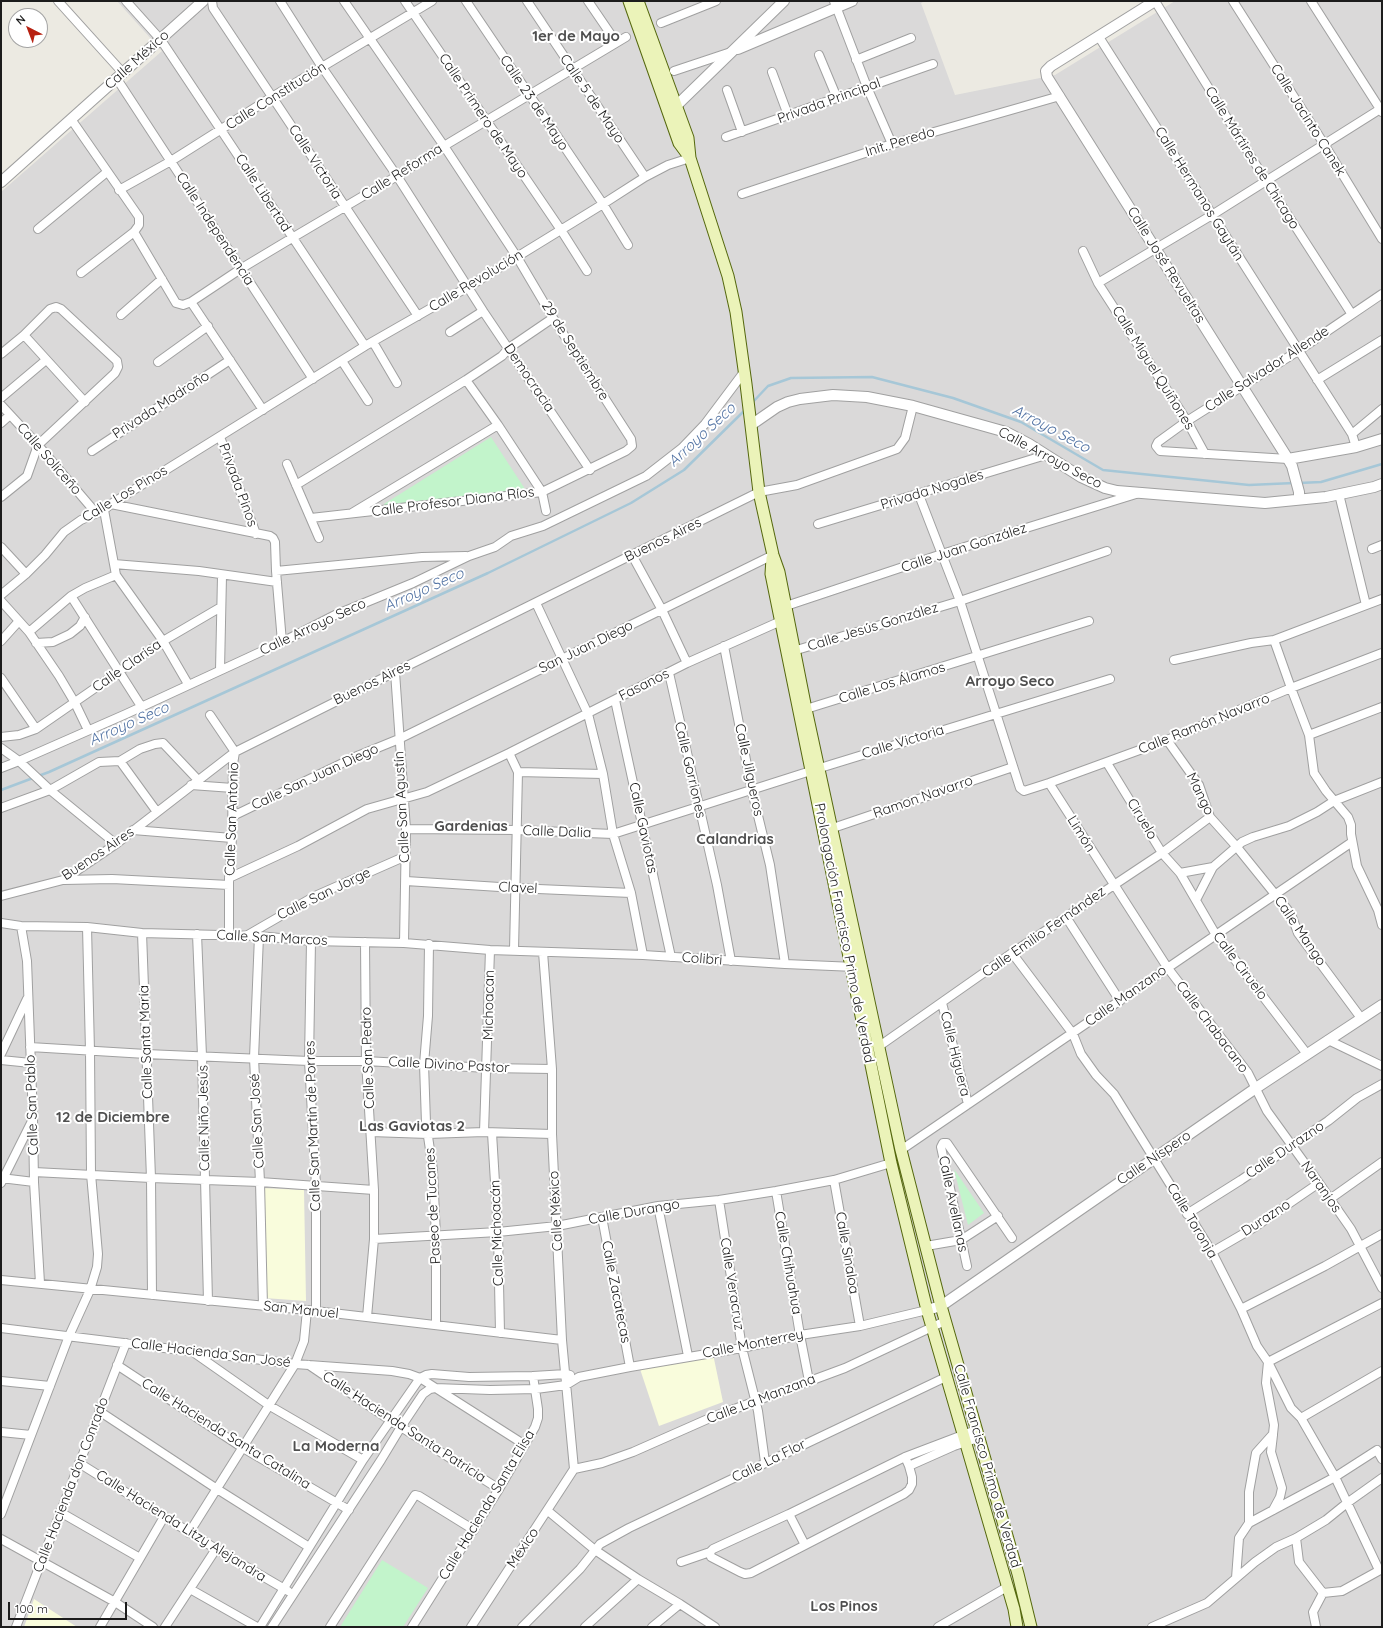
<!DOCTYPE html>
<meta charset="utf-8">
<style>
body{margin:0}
#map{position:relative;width:1383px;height:1628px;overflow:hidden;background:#eceae2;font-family:Quicksand,sans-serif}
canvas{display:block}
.frame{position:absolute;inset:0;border:2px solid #1c1c1c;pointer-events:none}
.north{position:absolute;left:8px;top:8px;width:40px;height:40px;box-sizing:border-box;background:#fff;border:1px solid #a4a4a4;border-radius:50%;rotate:318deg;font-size:11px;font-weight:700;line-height:16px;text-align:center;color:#1c1c1c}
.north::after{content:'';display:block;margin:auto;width:14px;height:18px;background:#b72111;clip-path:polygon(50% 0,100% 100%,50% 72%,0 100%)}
.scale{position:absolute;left:8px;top:1602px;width:119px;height:18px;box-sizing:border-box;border:2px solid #1c1c1c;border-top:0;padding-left:5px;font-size:12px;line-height:14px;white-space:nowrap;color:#1c1c1c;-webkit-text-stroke:3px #fff;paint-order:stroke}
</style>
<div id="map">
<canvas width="1383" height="1628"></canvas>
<div class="frame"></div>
<div class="north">N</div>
<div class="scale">100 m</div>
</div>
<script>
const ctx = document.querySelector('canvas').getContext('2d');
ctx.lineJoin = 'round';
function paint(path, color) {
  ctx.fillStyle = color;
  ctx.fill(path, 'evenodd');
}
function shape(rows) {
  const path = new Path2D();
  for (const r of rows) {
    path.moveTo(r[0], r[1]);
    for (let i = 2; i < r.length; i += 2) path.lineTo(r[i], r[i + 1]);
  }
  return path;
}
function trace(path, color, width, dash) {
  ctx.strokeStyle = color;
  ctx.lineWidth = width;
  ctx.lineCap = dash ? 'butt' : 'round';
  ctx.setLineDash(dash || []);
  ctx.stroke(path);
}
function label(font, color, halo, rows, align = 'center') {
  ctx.font = font + ' Quicksand,sans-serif';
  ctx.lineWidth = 4;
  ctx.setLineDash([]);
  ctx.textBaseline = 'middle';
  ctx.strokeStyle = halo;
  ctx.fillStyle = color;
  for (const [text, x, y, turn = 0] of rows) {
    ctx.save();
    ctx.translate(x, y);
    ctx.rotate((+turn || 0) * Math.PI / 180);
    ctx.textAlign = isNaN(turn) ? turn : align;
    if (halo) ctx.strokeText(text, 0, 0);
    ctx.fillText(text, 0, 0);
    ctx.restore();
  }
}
paint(shape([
 [117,1,925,1,921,3,955,95,1055,75,1175,1,1382,1,1382,1627,1,1627,1,192,162,51]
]), '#dad9d9');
paint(shape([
 [261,1188,304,1190,306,1301,264,1298],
 [713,1354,723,1402,659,1426,640,1369],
 [34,1599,77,1627,24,1627]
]), '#f9fcdc');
paint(shape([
 [491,437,525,489,384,506,384,504],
 [954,1169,984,1213,968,1225],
 [382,1560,428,1588,403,1627,340,1627]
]), '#c2f4cb');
trace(shape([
 [752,403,768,386,791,378,872,377,953,398,1021,422,1103,470,1249,485,1294,483],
 [1299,483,1321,482,1382,464],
 [1,790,49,772,488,573,631,503,684,470,746,409]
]), '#a6c7d7', 2.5);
const minor = shape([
 [58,1,123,73],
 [126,1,161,40,365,346],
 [212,1,213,8,418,316],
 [280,1,322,67,397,176,483,311,590,470],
 [405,1,561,230,587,271],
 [466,1,603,204,628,245],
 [527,1,645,177],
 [588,1,616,42],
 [834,1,867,87,892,144],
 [1155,1,1266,181,1351,313],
 [1233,1,1324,144,1382,239],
 [1311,1,1382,112],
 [661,23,716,1],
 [1099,37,1352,434,1356,447],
 [819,55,837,98],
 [856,60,911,38],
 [674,71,731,52],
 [772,72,788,115],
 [117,79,313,379],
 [727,90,742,132],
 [71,119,139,217,139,225,134,232,176,303,183,305,191,302,242,268,292,238,397,176,444,146,626,37],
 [726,137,933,64],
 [119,190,171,161,272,97,432,1],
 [742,194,892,144,1060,96],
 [38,229,107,172],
 [1083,251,1098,283,1187,421,1205,454],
 [81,273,134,232],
 [1098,283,1212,215,1382,108],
 [191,302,263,410],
 [121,315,162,279],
 [450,332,483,311],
 [24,335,85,402],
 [373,342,397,383],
 [1,354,24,335,50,309,56,307,61,309,117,361,118,367,115,373,38,445,27,476,1,497],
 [342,361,368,401],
 [158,362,208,326],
 [466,380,498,425,542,492,546,511],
 [1317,380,1382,340],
 [1,398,46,360],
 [1,405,38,445,96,513],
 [1,423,10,415],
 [1352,434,1382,409],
 [220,437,256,534],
 [92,451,230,360],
 [1288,459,1160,451,1156,446,1158,442,1187,421,1298,351,1382,294],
 [287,464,319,538],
 [296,485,466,380,502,356,509,348,553,318],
 [1339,494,1366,605],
 [919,495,960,601,1020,788,1024,791,1049,783,1167,740,1291,688,1382,653],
 [111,504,270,536,273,538,275,542,276,571,282,642],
 [104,510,116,575,163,641,188,684],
 [352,513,498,425],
 [311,518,542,492,626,451,632,446,631,439,553,318,517,257,444,146,344,1],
 [818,524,1046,455],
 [1,547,26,574],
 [1372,549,1382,545],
 [632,555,662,610,687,663],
 [114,564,199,571,277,582],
 [276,571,422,557,466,556],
 [1,595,26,574,45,555,64,532,81,520,104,510,111,504,365,346,468,287,603,204,645,177,668,165,690,158],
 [71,596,141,706],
 [1,601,29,632,59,676,75,703,88,730],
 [536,603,588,714,603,774,613,834,631,893,643,955],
 [786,606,942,554,1136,494],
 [29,632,71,596,85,588,116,575],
 [1274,640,1291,688,1309,735,1314,773,1326,791,1348,817,1351,825,1351,834,1357,866,1378,910,1382,925],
 [1,641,19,621],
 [36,643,53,642,70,634,80,626,85,617],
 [724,646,752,791,770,865,785,964],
 [790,652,960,601,1107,551],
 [1174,660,1251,643,1274,640,1382,599],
 [220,670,222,576],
 [395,672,406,829,404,943],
 [669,673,717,885,731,961],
 [1,678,36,729],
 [615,700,671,957],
 [806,709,1089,621],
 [210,715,235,752],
 [1309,735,1382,707],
 [1,737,19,735,36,729,163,641,221,607],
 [1167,740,1199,785,1210,817,1236,846,1291,914,1298,933,1361,1018],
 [1,748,19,761,50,790,116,844],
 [509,753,518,772,514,950],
 [120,761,157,812],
 [1107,763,1162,853,1180,873,1216,935,1307,1054],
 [1,768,19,761,126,714,282,642,335,615,413,583,469,556,495,547,511,536,543,526,646,476,682,448,705,424,744,372],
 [518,772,603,774],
 [1049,783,1167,967,1248,1073,1267,1111,1319,1183,1351,1229,1382,1288],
 [191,785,233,788],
 [1,808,50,790,99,762,120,761,140,749,155,744,163,743,198,780],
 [233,816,355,757,399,739,773,555],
 [833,828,1013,767],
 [406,829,517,830,613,834,820,768,1110,679],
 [133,830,232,838],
 [1180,873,1213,867],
 [229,878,298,846,367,809,427,792,509,753,687,663,781,621],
 [64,880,112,879,229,885],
 [406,881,515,888,631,893],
 [1,896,63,880,116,844,235,752,395,672,759,492,797,485,897,449,905,438,913,406],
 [1196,900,1213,867,1242,842,1253,837,1289,826,1317,812,1334,801,1382,782],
 [1066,917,1120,1001],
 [1,923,21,926,87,927,142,933,259,936,311,941,404,943,490,950,643,955,785,964,855,967],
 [21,926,27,961,33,1119,34,1182,40,1283],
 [142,933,151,1178,152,1295],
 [197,934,202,1056,208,1301],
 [229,936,229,878,232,838,233,764,235,752],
 [246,936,315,896,406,856],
 [259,936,254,1058,260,1182,263,1306],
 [311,941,309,1061,316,1186,316,1311],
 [365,942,366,1061,374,1190,374,1239,367,1317],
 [429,944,428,1016,424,1064,426,1123,433,1170,436,1237,436,1325],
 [543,952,552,1069,552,1134,562,1340,574,1469],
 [1012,953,1073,1034,1081,1054,1096,1075,1114,1094,1212,1252,1241,1309,1257,1346,1268,1362,1291,1408,1301,1418,1335,1477,1379,1570],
 [942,1003,968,1104],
 [1328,1040,1382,1066],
 [30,1047,146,1054,309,1061,366,1061,487,1068,552,1069],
 [878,1047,1012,953,1162,853,1210,817],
 [1,1054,27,999],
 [1,1060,31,1063],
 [371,1132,428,1134,484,1132,552,1134],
 [484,1132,490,950],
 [492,1133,498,1232,500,1333],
 [901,1150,1352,842],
 [34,1172,151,1178,260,1182,374,1190],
 [1,1178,34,1182],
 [834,1180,860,1326],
 [1,1183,33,1119],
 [776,1191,800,1335,809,1381],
 [1330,1199,1382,1162],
 [719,1200,742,1348,758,1411,765,1462],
 [658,1206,688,1356],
 [1187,1214,1241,1180,1328,1121,1357,1098,1382,1084],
 [602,1217,630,1367],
 [374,1239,498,1232,557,1226,658,1206,719,1200,776,1191,834,1180,891,1163],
 [926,1246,961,1240,998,1216],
 [1212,1252,1255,1227,1319,1183],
 [967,1266,941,1147,943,1143,947,1143,1012,1238],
 [1,1280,307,1310,562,1340],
 [1241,1309,1325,1266,1382,1234],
 [1,1328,295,1364,392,1371,409,1374,420,1378,525,1445],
 [193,1352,270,1406,363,1460],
 [117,1365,243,1448,349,1510],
 [309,1365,390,1420,499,1489],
 [1,1381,50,1386],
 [99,1411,217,1489,309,1547],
 [1301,1418,1382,1371],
 [1,1432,31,1435],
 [1273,1435,1271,1452,1282,1488,1280,1497,1273,1510],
 [905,1457,909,1466,912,1477,912,1484,909,1490,904,1494,751,1573,745,1574,740,1572,711,1557,710,1552,713,1549,789,1514,905,1457,976,1430],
 [79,1463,216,1549,288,1591],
 [909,1466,954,1446,978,1438],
 [574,1469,602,1463,633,1452,710,1418,845,1368,945,1321],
 [548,1511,595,1550,638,1579,680,1604,715,1627],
 [60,1512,140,1558],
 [1,1514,69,1336,90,1290,97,1267,98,1254,91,1174,90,1051,87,927],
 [789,1514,805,1545],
 [1249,1523,1335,1477,1377,1450,1382,1459],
 [189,1533,295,1364,304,1341,307,1310],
 [1296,1538,1299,1562,1323,1593,1313,1612,1316,1627],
 [1,1539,115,1602,153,1627],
 [681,1562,710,1552],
 [1236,1578,1239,1538,1249,1523,1249,1492,1256,1453,1273,1434,1274,1425,1266,1383,1268,1362,1382,1303],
 [190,1589,257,1627],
 [1323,1593,1342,1591,1382,1569],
 [16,1627,126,1343],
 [100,1627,164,1517],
 [165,1627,216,1549],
 [260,1627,363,1460,420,1378,426,1375,432,1374,469,1377,533,1376,566,1374,570,1375],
 [272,1627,381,1460,401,1427,423,1394,430,1389,435,1388,490,1390,536,1389,566,1385,579,1377,630,1367,742,1348,800,1335,860,1326,927,1310],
 [330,1627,415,1495,419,1496,474,1530],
 [412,1627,499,1489,535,1427,538,1418,538,1409,533,1376],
 [471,1627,574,1469],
 [522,1627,580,1569,600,1544,629,1528,946,1377],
 [585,1627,638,1579],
 [652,1627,680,1604],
 [938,1627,1007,1587],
 [1152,1627,1207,1603,1255,1562,1276,1547,1296,1538,1326,1520,1347,1503,1382,1478]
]);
const tertiary = shape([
 [1155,1,1051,66,1046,71,1047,77,1288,459,1292,466,1299,492,1299,499],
 [738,49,852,1],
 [672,110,784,1],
 [1,182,203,1],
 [751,425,777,407,788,402,800,399,833,395,867,397,913,406,1006,432,1029,444,1081,477,1105,488,1117,491,1265,503,1326,497,1374,487,1382,484],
 [1288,459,1356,447,1382,439],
 [927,1310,941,1306,1256,1088,1382,1005]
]);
const secondary = shape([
 [629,1,679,143,690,158],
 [638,1,688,138,690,158,728,276,736,312,746,384,759,492,773,555,779,572,806,709,901,1150,941,1306,1018,1574,1031,1627],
 [772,558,771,574,891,1163,927,1310,1014,1609,1017,1627]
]);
trace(minor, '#a0a0a0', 10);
trace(tertiary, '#a0a0a0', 12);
trace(secondary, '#55680e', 13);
trace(minor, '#fff', 8);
trace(tertiary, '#fff', 10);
trace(secondary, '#ebf3b9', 11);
label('14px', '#1c1c1c', '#fff', [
 ["Calle México",137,60,-42],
 ["Calle Constitución",276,96,-32],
 ["Calle 5 de Mayo",592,99,56],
 ["Privada Principal",829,101,-20],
 ["Calle 23 de Mayo",534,103,56],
 ["Calle Primero de Mayo",483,116,56],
 ["Calle Jacinto Canek",1308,120,58],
 ["Init. Peredo",900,142,-17],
 ["Calle Mártires de Chicago",1252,158,58],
 ["Calle Victoria",315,162,57],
 ["Calle Reforma",402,172,-32],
 ["Calle Libertad",263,193,57],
 ["Calle Hermanos Gaytán",1199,194,58],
 ["Calle Independencia",215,229,57],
 ["Calle José Revueltas",1166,265,58],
 ["Calle Revolución",476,281,-31],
 ["29 de Septiembre",575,351,58],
 ["Calle Miguel Quiñones",1153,368,58],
 ["Calle Salvador Allende",1267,369,-33],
 ["Democracia",529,378,56],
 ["Privada Madroño",161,405,-33],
 ["Calle Arroyo Seco",1050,458,28],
 ["Calle Soliceño",49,459,49],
 ["Privada Pinos",238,485,70],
 ["Privada Nogales",932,490,-17],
 ["Calle Los Pinos",125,494,-31],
 ["Calle Profesor Diana Ríos",453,502,-7],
 ["Buenos Aires",663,540,-26],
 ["Calle Juan González",964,548,-18],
 ["Calle Arroyo Seco",313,627,-25],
 ["Calle Jesús González",873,627,-17],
 ["San Juan Diego",586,647,-26],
 ["Calle Clarisa",127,666,-35],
 ["Buenos Aires",372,683,-26],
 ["Calle Los Álamos",892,683,-17],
 ["Fasanos",644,685,-27],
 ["Calle Ramón Navarro",1204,724,-22],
 ["Calle Victoria",903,742,-17],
 ["Calle Gorriones",690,770,77],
 ["Calle Jilgueros",749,770,78],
 ["Calle San Juan Diego",315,777,-25],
 ["Mango",1200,794,64],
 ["Ramon Navarro",923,797,-19],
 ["Calle San Agustín",402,807,-93],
 ["Calle San Antonio",232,819,-88],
 ["Ciruelo",1142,819,59],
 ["Calle Gaviotas",643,828,78],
 ["Calle Dalia",557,832,2],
 ["Limón",1081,834,58],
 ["Buenos Aires",98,854,-34],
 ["Clavel",518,888,3],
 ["Calle San Jorge",324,894,-26],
 ["Calle Mango",1300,931,56],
 ["Calle Emilio Fernández",1044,932,-35],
 ["Prolongación Francisco Primo de Verdad",844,933,79],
 ["Calle San Marcos",272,938,3],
 ["Colibri",702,959,4],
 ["Calle Ciruelo",1240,966,53],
 ["Calle Manzano",1126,996,-35],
 ["Michoacan",489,1005,-89],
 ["Calle Chabacano",1212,1027,53],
 ["Calle Santa María",146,1042,-92],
 ["Calle Higuera",955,1054,76],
 ["Calle San Pedro",368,1058,-92],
 ["Calle Divino Pastor",449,1065,3],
 ["Calle San Pablo",32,1105,-92],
 ["Calle Niño Jesús",204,1118,-91],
 ["Calle San José",257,1121,-93],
 ["Calle San Martín de Porres",313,1126,-92],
 ["Calle Durazno",1285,1150,-34],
 ["Calle Níspero",1154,1158,-34],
 ["Naranjos",1321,1187,55],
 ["Calle Avellanas",953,1204,78],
 ["Paseo de Tucanes",433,1206,-93],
 ["Calle México",556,1211,-93],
 ["Calle Durango",634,1212,-10],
 ["Durazno",1266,1218,-33],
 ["Calle Toronja",1192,1221,59],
 ["Calle Michoacán",497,1233,-92],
 ["Calle Sinaloa",847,1253,80],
 ["Calle Chihuahua",788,1263,80],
 ["Calle Veracruz",732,1284,81],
 ["Calle Zacatecas",616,1292,79],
 ["San Manuel",301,1310,6],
 ["Calle Monterrey",753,1344,-11],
 ["Calle Hacienda San José",211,1353,7],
 ["Calle La Manzana",761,1399,-21],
 ["Calle Hacienda Santa Patricia",404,1427,33],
 ["Calle Hacienda Santa Catalina",226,1434,32],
 ["Calle La Flor",769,1461,-26],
 ["Calle Francisco Primo de Verdad",987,1466,74],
 ["Calle Hacienda don Conrado",71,1485,-69],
 ["Calle Hacienda Santa Elisa",487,1505,-59],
 ["Calle Hacienda Litzy Alejandra",181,1526,32],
 ["México",523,1548,-56]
]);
label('bold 15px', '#4f4f4f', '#fff', [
 ["1er de Mayo",576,36],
 ["Arroyo Seco",1010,681],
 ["Gardenias",471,826],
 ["Calandrias",735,839],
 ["12 de Diciembre",113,1117],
 ["Las Gaviotas 2",412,1126],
 ["La Moderna",336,1446],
 ["Los Pinos",844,1606]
]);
label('italic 15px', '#5172a3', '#fff', [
 ["Arroyo Seco",1051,429,28],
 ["Arroyo Seco",702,435,-43],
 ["Arroyo Seco",424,590,-24],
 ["Arroyo Seco",129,724,-24]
]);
</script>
